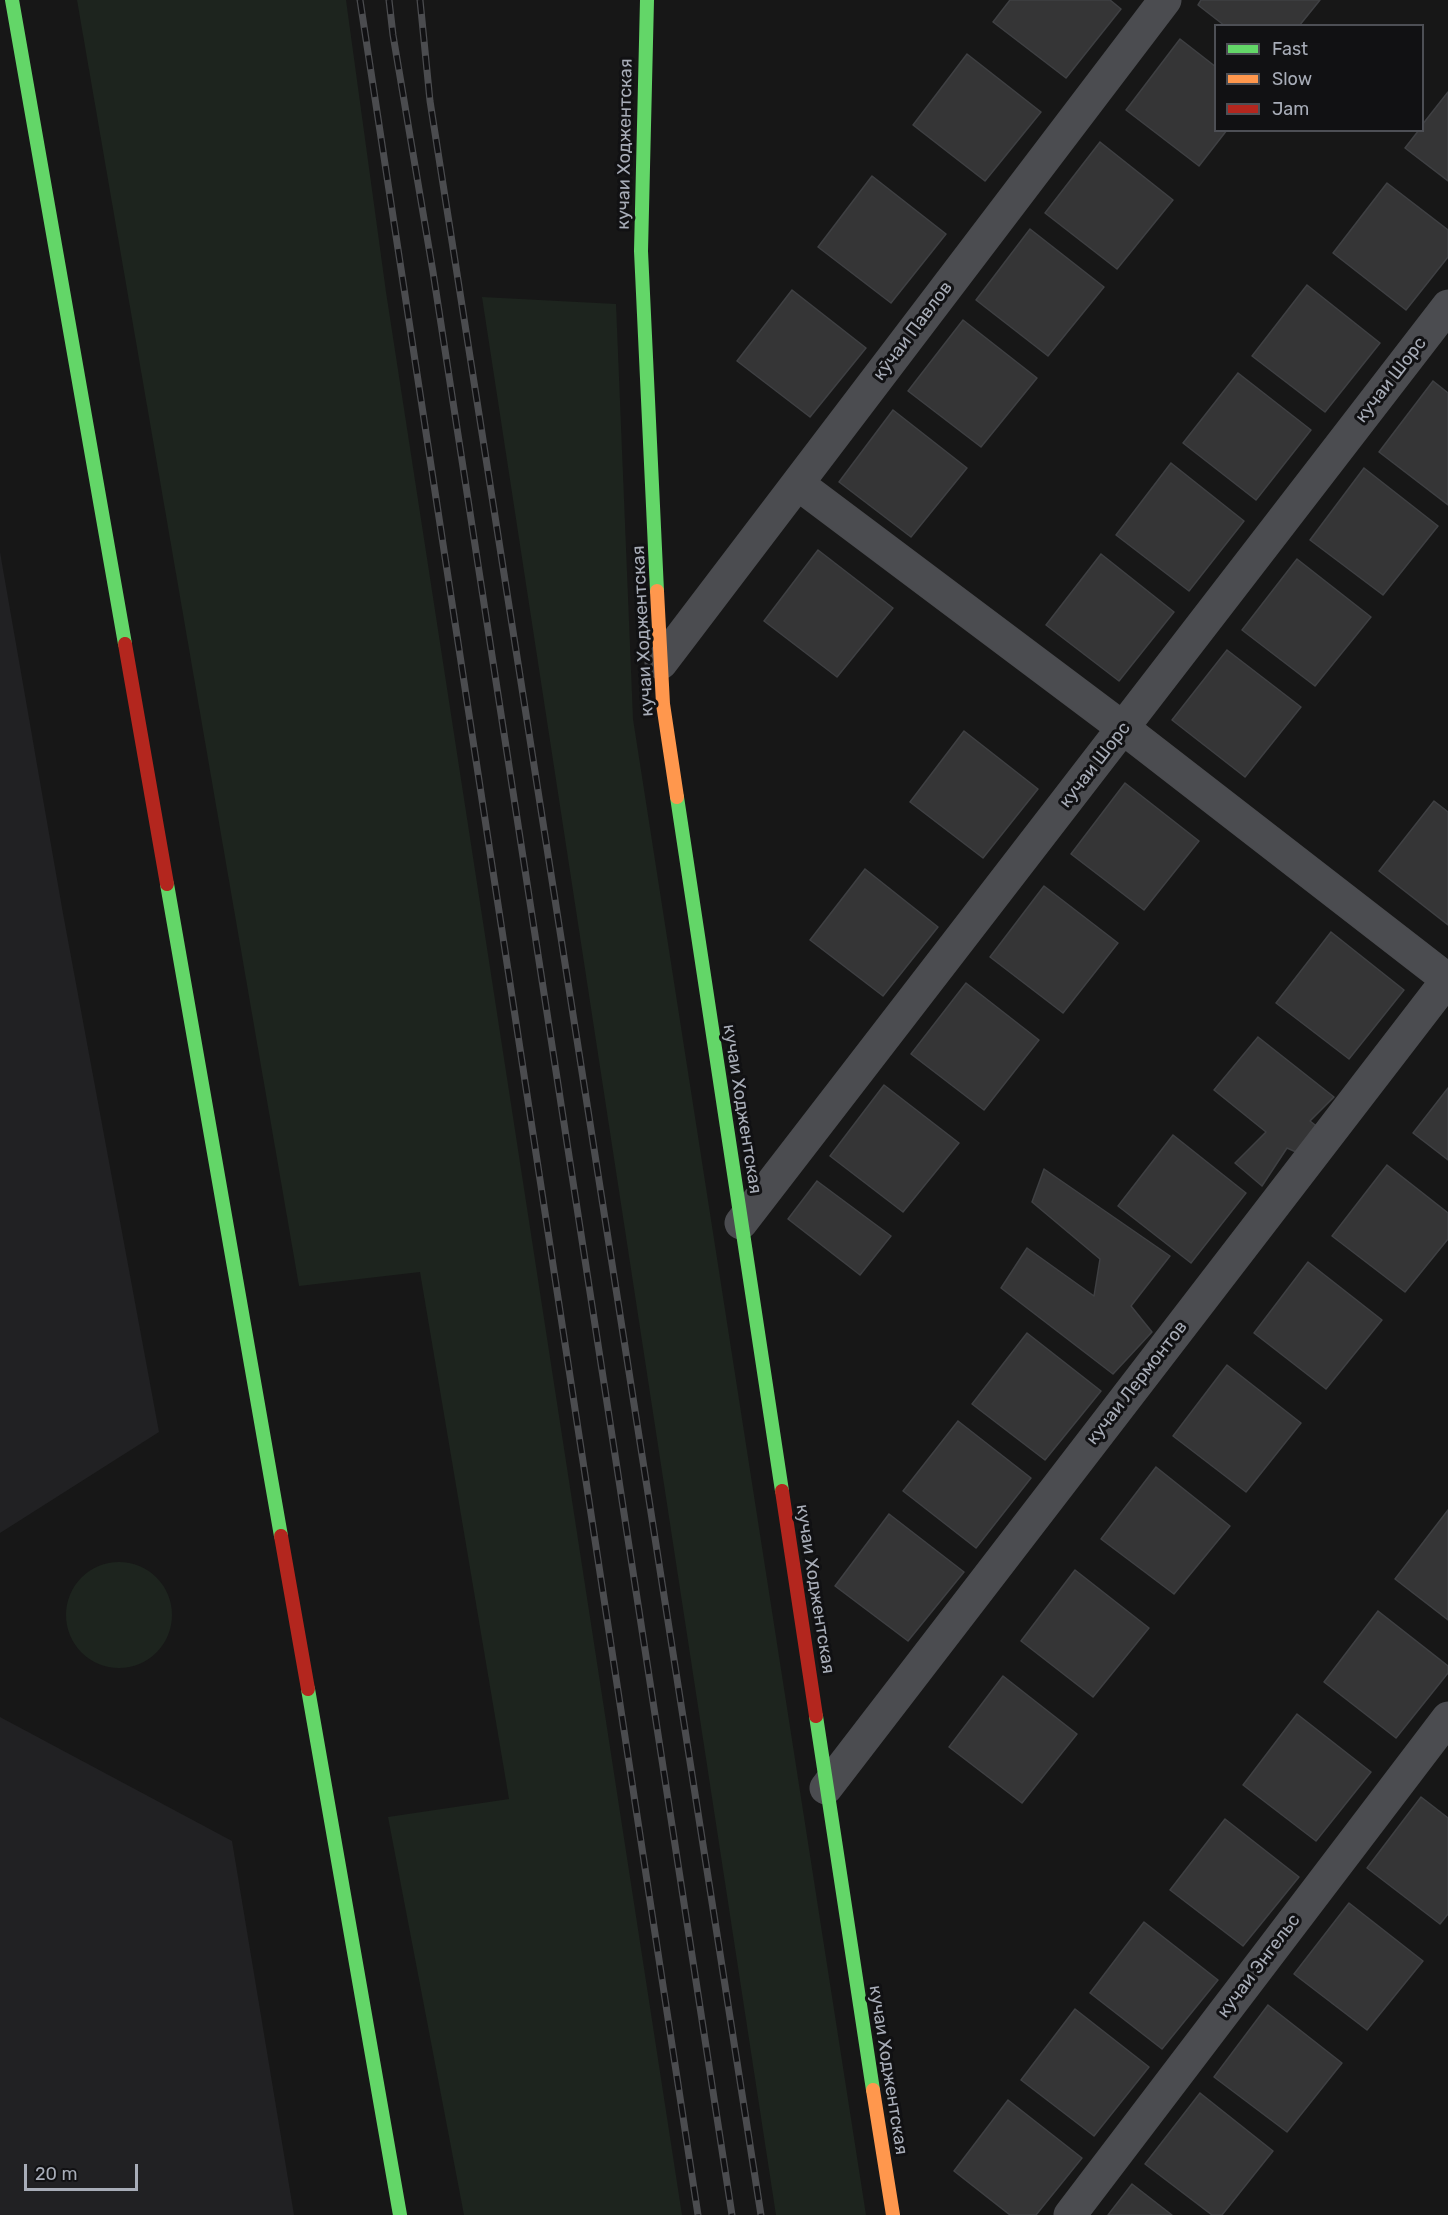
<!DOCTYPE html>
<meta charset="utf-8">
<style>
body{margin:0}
#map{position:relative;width:1448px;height:2215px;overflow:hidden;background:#171717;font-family:Rubik,sans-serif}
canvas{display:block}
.legend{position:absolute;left:1214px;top:24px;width:210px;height:108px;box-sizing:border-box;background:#111113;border:2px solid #4d4f55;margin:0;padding:8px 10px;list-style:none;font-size:18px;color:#a8adb8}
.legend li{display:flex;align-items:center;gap:12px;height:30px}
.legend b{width:30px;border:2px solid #4d4f55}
.scale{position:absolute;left:24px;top:2164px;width:114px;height:27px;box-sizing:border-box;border:3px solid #a8adb8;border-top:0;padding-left:8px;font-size:18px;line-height:21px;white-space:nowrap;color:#a8adb8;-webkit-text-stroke:4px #111113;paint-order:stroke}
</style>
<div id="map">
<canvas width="1448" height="2215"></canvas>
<ul class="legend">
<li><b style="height:8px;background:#63d668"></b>Fast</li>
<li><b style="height:8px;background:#ff974d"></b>Slow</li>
<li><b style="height:8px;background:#b3261e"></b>Jam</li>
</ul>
<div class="scale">20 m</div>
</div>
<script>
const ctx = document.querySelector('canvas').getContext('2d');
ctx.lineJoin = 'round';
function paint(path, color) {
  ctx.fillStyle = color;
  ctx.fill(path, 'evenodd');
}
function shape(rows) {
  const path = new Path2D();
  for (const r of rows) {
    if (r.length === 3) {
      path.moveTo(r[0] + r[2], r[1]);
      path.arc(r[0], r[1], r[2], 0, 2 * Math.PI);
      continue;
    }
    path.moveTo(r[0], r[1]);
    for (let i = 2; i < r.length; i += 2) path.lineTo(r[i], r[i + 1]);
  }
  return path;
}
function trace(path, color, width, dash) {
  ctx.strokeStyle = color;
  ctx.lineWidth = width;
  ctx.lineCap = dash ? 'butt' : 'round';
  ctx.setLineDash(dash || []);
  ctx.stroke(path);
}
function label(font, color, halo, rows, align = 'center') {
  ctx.font = font + ' Rubik,sans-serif';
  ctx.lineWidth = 6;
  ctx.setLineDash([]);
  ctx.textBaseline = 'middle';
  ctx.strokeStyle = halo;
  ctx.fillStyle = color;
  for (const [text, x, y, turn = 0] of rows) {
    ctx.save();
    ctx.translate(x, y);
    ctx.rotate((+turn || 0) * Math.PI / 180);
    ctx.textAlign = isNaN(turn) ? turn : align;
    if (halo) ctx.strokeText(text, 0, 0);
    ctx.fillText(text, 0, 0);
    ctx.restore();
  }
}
paint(shape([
 [0,552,62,908,159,1432,0,1533],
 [0,1717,232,1841,294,2215,0,2215]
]), '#212123');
paint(shape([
 [77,0,346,0,386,292,682,2215,464,2215,388,1817,509,1799,420,1272,299,1286],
 [482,297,616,304,633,719,866,2215,776,2215],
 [119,1615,53]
]), '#1d241e');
const building = shape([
 [1010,0,1110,0,1121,9,1066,78,993,22,1010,0],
 [1201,0,1320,0,1299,26,1225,26,1198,5,1201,0],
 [1180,39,1216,67,1216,130,1227,130,1199,166,1126,110,1180,39],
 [967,54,1041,112,985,181,913,125,967,54],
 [1448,92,1448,181,1405,148,1419,130,1422,130,1422,125,1448,92],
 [1100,142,1173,200,1117,269,1045,213,1100,142],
 [872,176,946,234,891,303,818,247,872,176],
 [1387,183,1448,230,1448,257,1406,310,1333,253,1387,183],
 [1030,229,1104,287,1048,356,976,300,1030,229],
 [1307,285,1380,343,1325,412,1252,356,1307,285],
 [792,290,866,348,810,417,737,361,792,290],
 [963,320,1037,378,981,447,908,391,963,320],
 [1238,373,1311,430,1256,500,1183,443,1238,373],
 [1433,381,1448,393,1448,505,1379,452,1433,381],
 [893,410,967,468,911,537,839,482,893,410],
 [1171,463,1244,521,1189,591,1116,535,1171,463],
 [1364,468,1438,526,1383,595,1310,540,1364,468],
 [818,550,893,608,837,677,764,621,818,550],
 [1101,554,1174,612,1119,681,1046,625,1101,554],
 [1297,559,1371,617,1315,686,1242,630,1297,559],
 [1227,650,1301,707,1245,777,1172,720,1227,650],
 [964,731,1038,789,983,858,910,802,964,731],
 [1125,783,1199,841,1144,910,1071,854,1125,783],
 [1434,801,1448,812,1448,925,1379,871,1434,801],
 [865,869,938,927,883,996,810,940,865,869],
 [1044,886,1118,943,1063,1013,990,957,1044,886],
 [1331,932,1404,990,1349,1059,1276,1003,1331,932],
 [966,983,1039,1040,984,1110,911,1054,966,983],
 [1258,1037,1334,1097,1310,1121,1319,1128,1296,1152,1287,1148,1262,1186,1235,1163,1266,1132,1214,1090,1258,1037],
 [884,1085,959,1143,903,1212,830,1156,884,1085],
 [1448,1088,1448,1160,1413,1133,1448,1088],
 [1173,1135,1246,1193,1191,1263,1118,1206,1173,1135],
 [1387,1165,1448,1213,1448,1239,1405,1292,1332,1236,1387,1165],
 [1044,1169,1170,1256,1131,1306,1152,1332,1113,1374,1001,1288,1027,1248,1094,1296,1100,1259,1032,1202,1044,1169],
 [817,1181,891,1236,860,1275,788,1219,817,1181],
 [1308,1262,1382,1320,1326,1389,1254,1333,1308,1262],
 [1027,1333,1101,1391,1045,1460,972,1404,1027,1333],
 [1227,1365,1301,1423,1246,1492,1173,1436,1227,1365],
 [958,1421,1031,1478,976,1548,903,1491,958,1421],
 [1156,1467,1230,1526,1174,1594,1101,1539,1156,1467],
 [1448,1510,1448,1620,1395,1579,1448,1510],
 [889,1514,964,1572,908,1641,835,1586,889,1514],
 [1075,1570,1149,1628,1093,1697,1021,1641,1075,1570],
 [1378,1611,1448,1666,1448,1673,1396,1738,1324,1682,1378,1611],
 [1003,1676,1077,1734,1022,1803,949,1747,1003,1676],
 [1297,1714,1371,1772,1316,1841,1243,1785,1297,1714],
 [1421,1797,1448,1818,1448,1914,1440,1924,1367,1868,1421,1797],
 [1225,1819,1299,1877,1243,1946,1170,1890,1225,1819],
 [1349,1903,1423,1961,1367,2030,1294,1974,1349,1903],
 [1144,1922,1218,1980,1162,2049,1090,1993,1144,1922],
 [1268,2005,1342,2063,1287,2132,1214,2077,1268,2005],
 [1075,2009,1149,2067,1094,2136,1021,2080,1075,2009],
 [1200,2093,1273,2151,1222,2215,1212,2215,1145,2164,1200,2093],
 [1008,2100,1082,2158,1036,2215,1010,2215,954,2171,1008,2100],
 [1132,2184,1172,2215,1108,2215,1132,2184]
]);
paint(building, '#353536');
trace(building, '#3f4043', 1.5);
trace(shape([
 [798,484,1123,728,1448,980],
 [661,663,1165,0],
 [741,1223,1448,306],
 [826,1788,1448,979],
 [1070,2215,1448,1718]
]), '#4b4c50', 33);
trace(shape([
 [12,0,125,644],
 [647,0,641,251,657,591],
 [677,797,782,1491],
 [167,884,281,1536],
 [308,1689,400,2215],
 [816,1716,873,2090]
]), '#63d668', 14);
trace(shape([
 [657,591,663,704,677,797],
 [873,2090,893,2215]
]), '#ff974d', 14);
trace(shape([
 [125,644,167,884],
 [782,1491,816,1716],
 [281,1536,308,1689]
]), '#b3261e', 14);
const rail = shape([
 [360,0,698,2215],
 [389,0,393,35,433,272,732,2215],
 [420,0,430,101,761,2215]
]);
trace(rail, '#4b4c4f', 7);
trace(rail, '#111113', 4.5, [14]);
label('18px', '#a8adb8', '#111113', [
 ["кучаи Ходжентская",625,144,-89],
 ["кӯчаи Павлов",913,331,-53],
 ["кучаи Шорс",1391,380,-52],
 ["кучаи Ходжентская",643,631,-93],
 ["кучаи Шорс",1095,765,-52],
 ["кучаи Ходжентская",742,1109,81],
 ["кучаи Лермонтов",1137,1383,-52],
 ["кучаи Ходжентская",815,1589,81],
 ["кучаи Энгельс",1259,1966,-53],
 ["кучаи Ходжентская",888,2070,81]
]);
</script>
